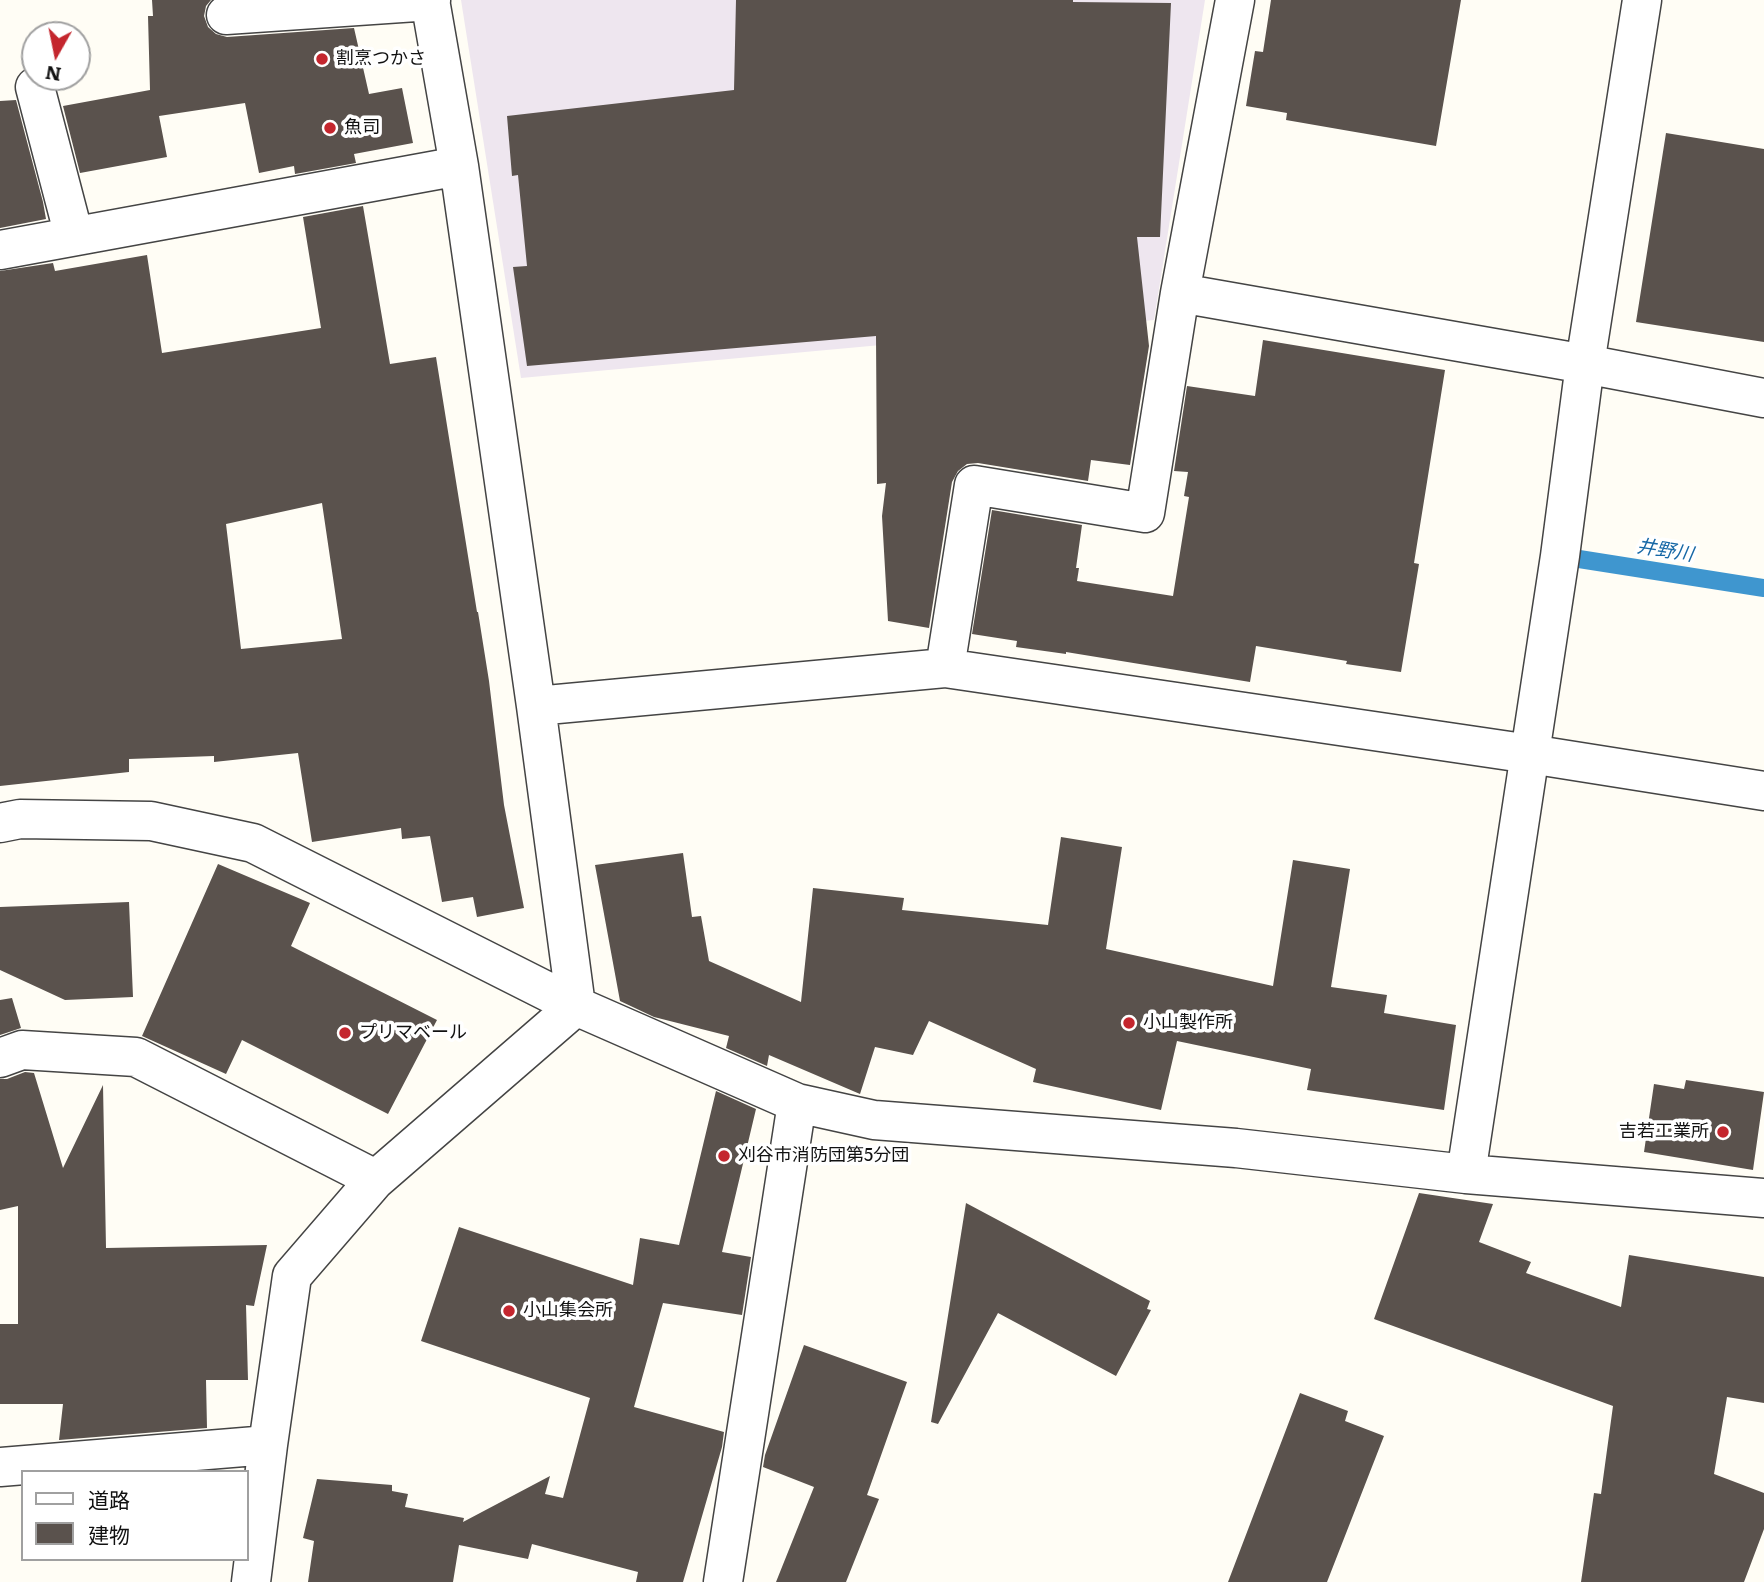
<!DOCTYPE html>
<meta charset="utf-8">
<style>
body{margin:0}
#map{position:relative;width:1764px;height:1582px;overflow:hidden;background:#fffdf5;font-family:Literata,"Noto Sans JP",serif}
canvas{display:block}
.legend{position:absolute;left:21px;top:1470px;width:228px;height:91px;box-sizing:border-box;background:#fff;border:2px solid #a0a0a0;margin:0;padding:9px 12px;list-style:none;font-size:21px;color:#111}
.legend li{display:flex;align-items:center;gap:14px;height:35px}
.legend b{width:35px;border:2px solid #a0a0a0}
.north{position:absolute;left:21px;top:21px;width:70px;height:70px;box-sizing:border-box;background:#fff;border:2px solid #a0a0a0;border-radius:50%;rotate:189deg;font-size:19px;font-weight:700;line-height:28px;text-align:center;color:#111}
.north::after{content:'';display:block;margin:auto;width:24px;height:32px;background:#c4262e;clip-path:polygon(50% 0,100% 100%,50% 72%,0 100%)}
</style>
<div id="map">
<canvas width="1764" height="1582"></canvas>
<ul class="legend">
<li><b style="height:9px;background:#fff"></b>道路</li>
<li><b style="height:19px;background:#5a524d"></b>建物</li>
</ul>
<div class="north">N</div>
</div>
<script>
const ctx = document.querySelector('canvas').getContext('2d');
ctx.lineJoin = 'round';
function paint(path, color) {
  ctx.fillStyle = color;
  ctx.fill(path, 'evenodd');
}
function shape(rows) {
  const path = new Path2D();
  for (const r of rows) {
    path.moveTo(r[0], r[1]);
    for (let i = 2; i < r.length; i += 2) path.lineTo(r[i], r[i + 1]);
  }
  return path;
}
function trace(path, color, width, dash) {
  ctx.strokeStyle = color;
  ctx.lineWidth = width;
  ctx.lineCap = dash ? 'butt' : 'round';
  ctx.setLineDash(dash || []);
  ctx.stroke(path);
}
function label(font, color, halo, rows, align = 'center') {
  ctx.font = font + ' Literata,"Noto Sans JP",serif';
  ctx.lineWidth = 7;
  ctx.setLineDash([]);
  ctx.textBaseline = 'middle';
  ctx.strokeStyle = halo;
  ctx.fillStyle = color;
  for (const [text, x, y, turn = 0] of rows) {
    ctx.save();
    ctx.translate(x, y);
    ctx.rotate((+turn || 0) * Math.PI / 180);
    ctx.textAlign = isNaN(turn) ? turn : align;
    if (halo) ctx.strokeText(text, 0, 0);
    ctx.fillText(text, 0, 0);
    ctx.restore();
  }
}
paint(shape([
 [461,0,1205,0,1154,320,521,378]
]), '#eee6ef');
trace(shape([
 [1560,556,1764,588]
]), '#3f96cf', 18);
paint(shape([
 [152,0,211,0,206,6,204,16,208,27,216,34,227,37,354,28,369,94,402,88,413,143,354,154,356,163,295,174,294,166,259,173,245,103,159,116,167,157,80,173,63,106,150,90,148,16,153,16],
 [736,0,1073,0,1073,2,1171,3,1160,237,1137,237,1149,346,1130,465,1091,460,1088,481,978,463,967,464,958,471,952,482,929,628,888,621,882,516,886,483,877,484,876,336,527,366,513,267,527,266,518,175,512,176,507,116,734,90],
 [1271,0,1461,0,1436,146,1286,120,1287,113,1246,106,1255,51,1263,52],
 [16,100,43,202,46,219,0,228,0,101],
 [1666,133,1764,149,1764,342,1636,322],
 [363,206,390,364,436,357,477,612,478,612,489,681,504,805,524,908,477,917,473,897,442,902,430,836,402,839,401,828,312,842,298,753,214,762,214,756,129,759,129,772,0,786,0,271,53,263,55,271,147,255,162,353,321,328,303,217],
 [322,503,342,639,241,649,226,524],
 [1263,340,1445,370,1414,563,1419,564,1401,672,1346,664,1347,661,1256,646,1250,682,1066,652,1066,654,1016,647,1017,641,972,634,992,510,1082,525,1076,568,1079,568,1077,581,1173,596,1189,497,1184,496,1188,472,1174,471,1187,386,1255,396],
 [1061,837,1122,847,1106,949,1273,986,1293,860,1350,869,1331,987,1387,995,1384,1013,1456,1025,1444,1110,1307,1090,1311,1069,1177,1041,1161,1110,1033,1082,1036,1069,929,1021,913,1055,875,1047,860,1094,769,1055,767,1066,726,1048,729,1036,654,1017,620,1001,595,865,683,853,692,917,701,916,709,961,801,1002,813,888,904,898,902,910,1048,925],
 [218,864,310,903,291,946,437,1020,388,1114,242,1040,226,1074,142,1036],
 [129,902,133,997,65,1000,0,970,0,907],
 [12,998,21,1028,0,1035,0,1000],
 [25,1072,34,1073,63,1168,103,1085,106,1248,267,1245,254,1306,246,1305,248,1380,206,1380,207,1428,59,1440,63,1404,0,1404,0,1324,18,1324,18,1206,0,1210,0,1079,7,1079],
 [1686,1080,1764,1092,1753,1170,1644,1152,1654,1084,1684,1089],
 [716,1091,756,1109,722,1252,751,1257,742,1315,663,1303,634,1407,724,1432,722,1447,683,1582,636,1582,638,1572,532,1544,528,1559,459,1545,453,1582,308,1582,314,1541,303,1538,317,1479,392,1485,392,1491,408,1494,405,1507,464,1518,463,1522,550,1476,545,1494,563,1498,590,1398,421,1341,459,1227,633,1285,640,1238,679,1245],
 [1419,1193,1493,1204,1479,1242,1531,1262,1526,1273,1621,1307,1629,1255,1764,1277,1764,1403,1727,1397,1714,1474,1764,1493,1764,1529,1744,1582,1581,1582,1594,1493,1601,1494,1613,1406,1374,1319],
 [966,1203,1150,1301,1147,1309,1151,1310,1116,1376,998,1313,938,1424,931,1422],
 [804,1345,907,1382,867,1495,879,1499,846,1582,776,1582,814,1487,763,1467,765,1455],
 [1300,1393,1348,1411,1345,1421,1384,1436,1327,1582,1228,1582]
]), '#5a524d');
const minor = shape([
 [430,0,459,166,536,706,576,1006],
 [1235,0,1180,293,1585,364,1764,398],
 [226,15,431,1],
 [35,87,74,236],
 [0,250,459,166],
 [945,668,974,485,1145,513,1180,293],
 [536,706,945,668,1530,754,1764,791],
 [0,823,20,819,151,821,253,843,576,1006,797,1103,874,1120,1236,1148,1466,1174,1764,1198],
 [0,1058,22,1050,136,1057,375,1179,374,1181],
 [1466,1174,1560,556,1585,364,1642,0],
 [0,1467,268,1445],
 [251,1582,268,1445,292,1276,374,1181,576,1006],
 [723,1582,797,1103]
]);
trace(minor, '#444', 41);
trace(minor, '#fff', 38);
for (const [x, y, r, color] of [
 [322,59,7,"#c4262e"],
 [330,128,7,"#c4262e"],
 [1129,1023,7,"#c4262e"],
 [345,1033,7,"#c4262e"],
 [1723,1132,7,"#c4262e"],
 [724,1156,7,"#c4262e"],
 [509,1311,7,"#c4262e"]
]) {
  const dot = new Path2D();
  dot.arc(x, y, r, 0, 2 * Math.PI);
  ctx.fillStyle = color;
  ctx.fill(dot);
  trace(dot, '#fff', 2.5);
}
label('18px', '#111', '#fff', [
 ["割烹つかさ",336,59],
 ["魚司",344,128],
 ["小山製作所",1143,1023],
 ["プリマベール",359,1033],
 ["吉若工業所",1709,1132,"right"],
 ["刈谷市消防団第5分団",738,1156],
 ["小山集会所",523,1311]
], 'left');
label('italic 19px', '#1768a6', '#fff', [
 ["井野川",1665,551,9]
]);
</script>
